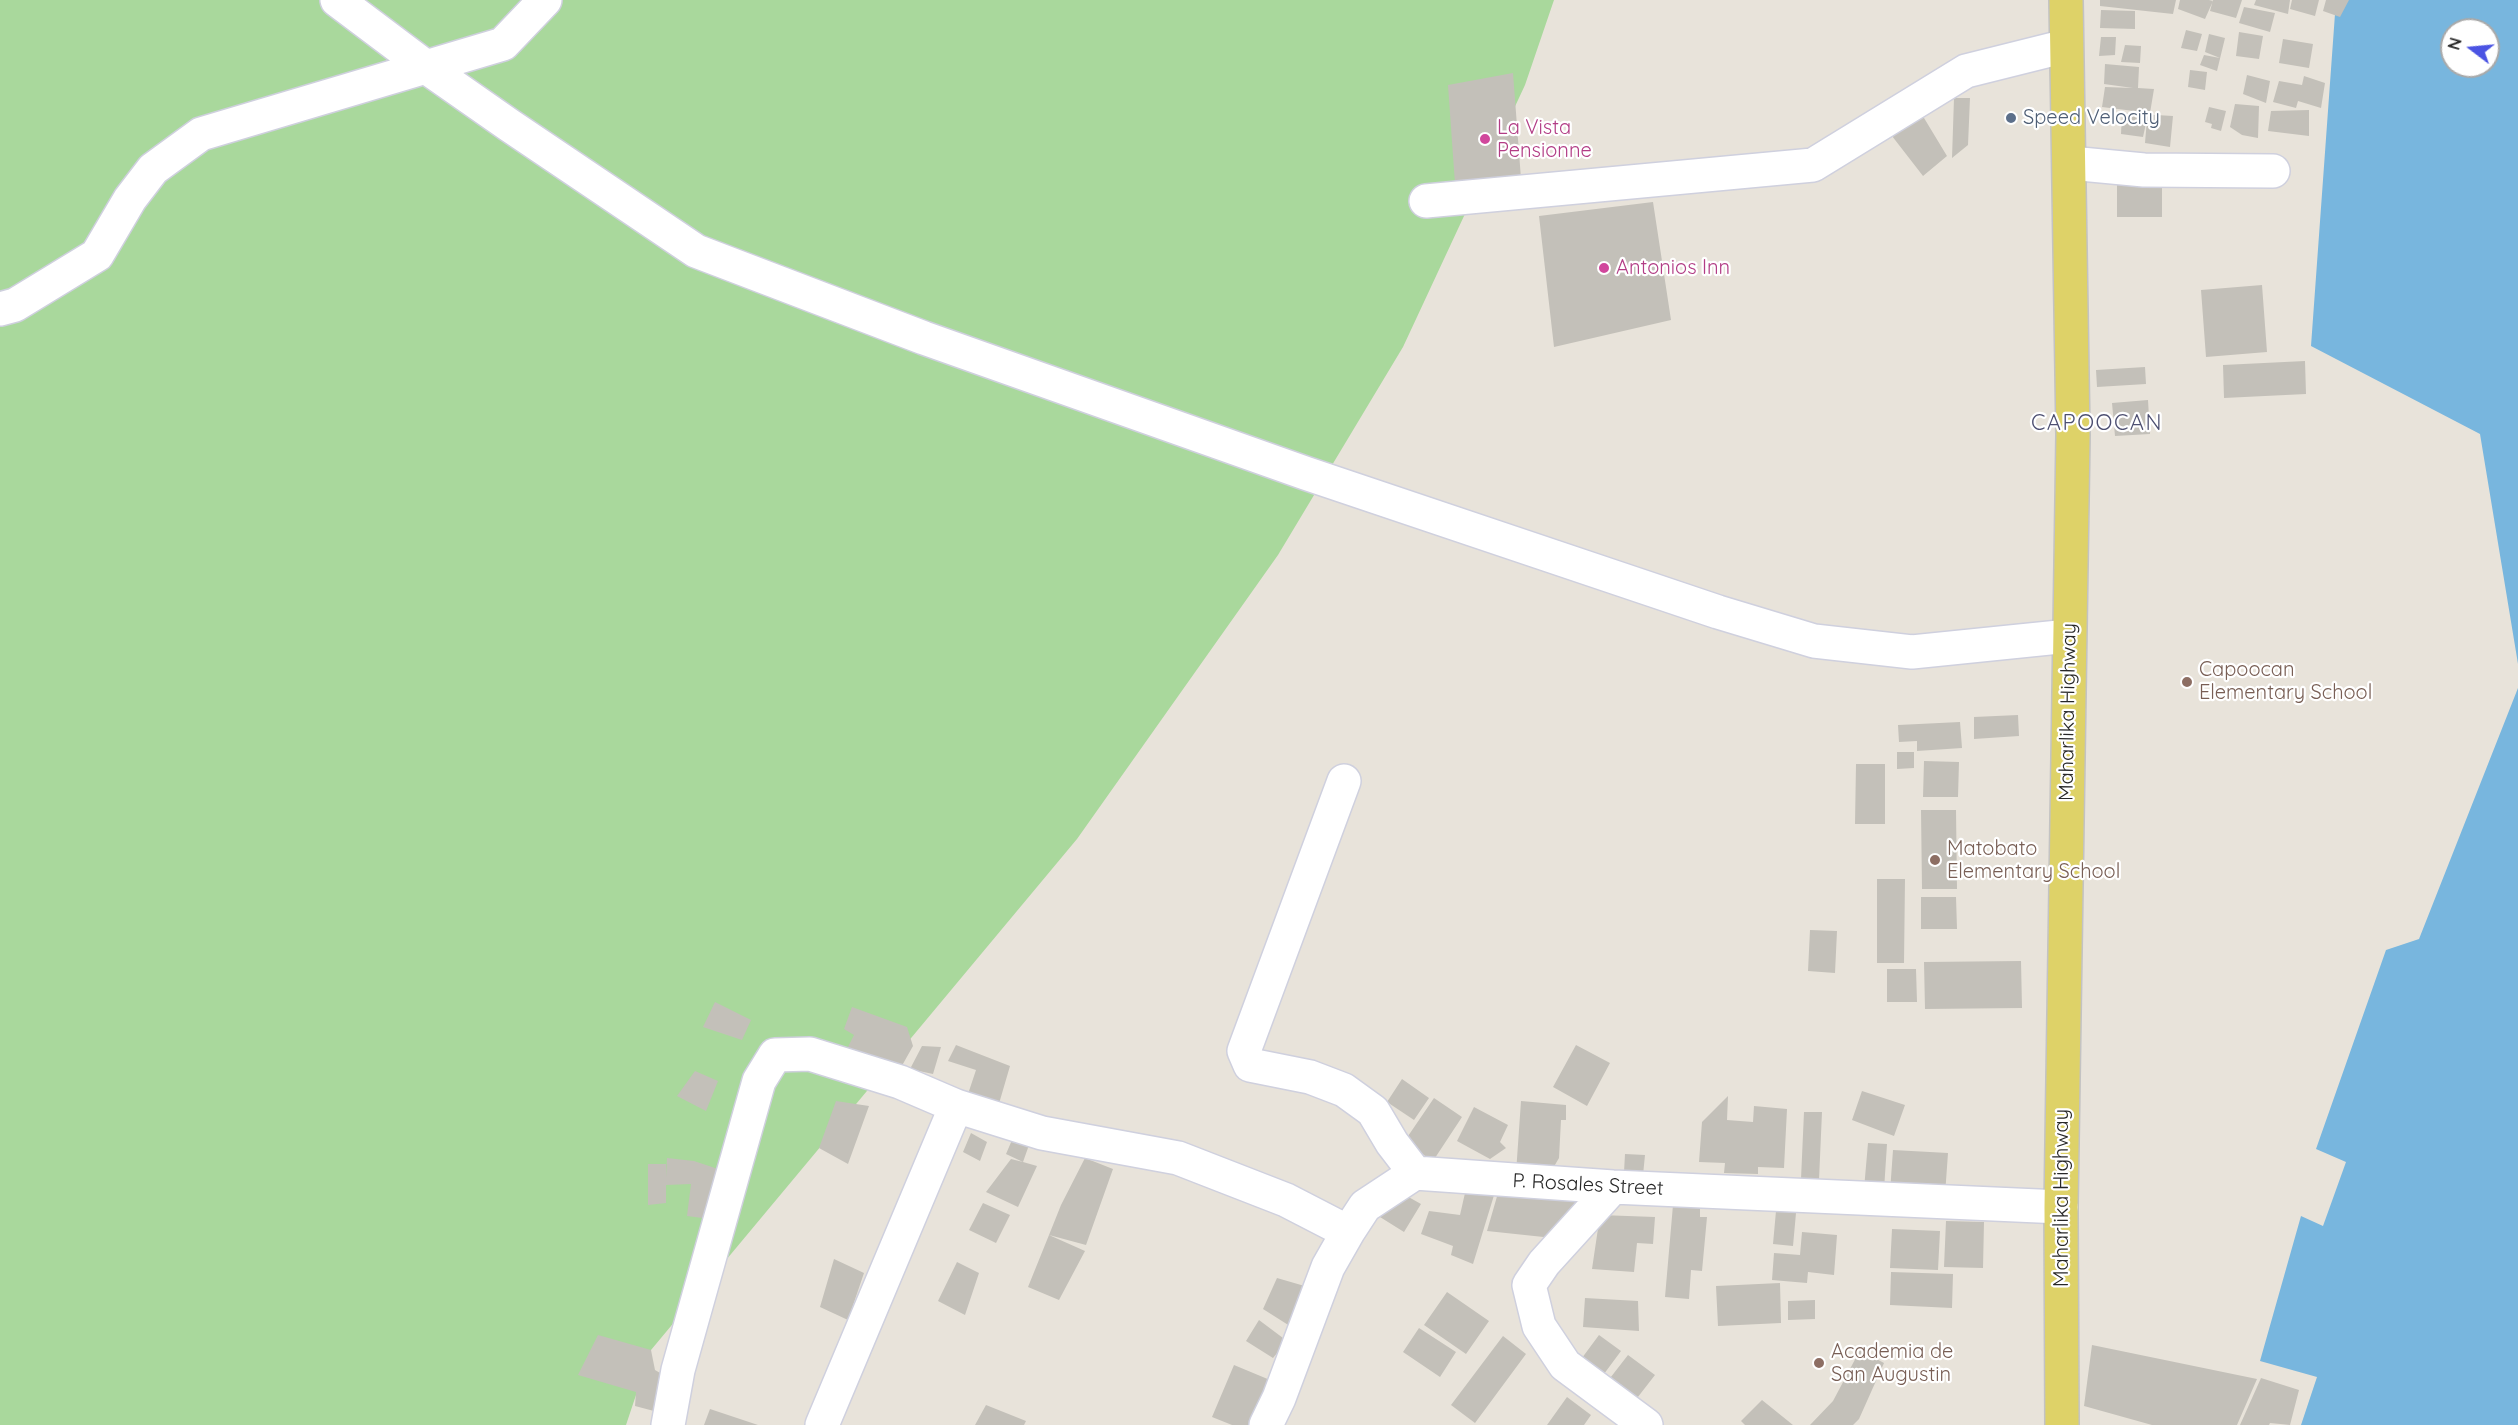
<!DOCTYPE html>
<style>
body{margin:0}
#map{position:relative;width:2518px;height:1425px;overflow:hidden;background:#e8e3da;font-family:Quicksand,sans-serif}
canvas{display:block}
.north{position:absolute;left:2440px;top:18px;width:60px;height:60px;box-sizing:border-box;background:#fff;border:2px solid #a9a9a9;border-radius:50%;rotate:286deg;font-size:16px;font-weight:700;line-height:24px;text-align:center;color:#272727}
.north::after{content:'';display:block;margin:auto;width:21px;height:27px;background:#4b54e3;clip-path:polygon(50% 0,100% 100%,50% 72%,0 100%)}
</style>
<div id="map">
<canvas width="2518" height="1425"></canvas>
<div class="north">N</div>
</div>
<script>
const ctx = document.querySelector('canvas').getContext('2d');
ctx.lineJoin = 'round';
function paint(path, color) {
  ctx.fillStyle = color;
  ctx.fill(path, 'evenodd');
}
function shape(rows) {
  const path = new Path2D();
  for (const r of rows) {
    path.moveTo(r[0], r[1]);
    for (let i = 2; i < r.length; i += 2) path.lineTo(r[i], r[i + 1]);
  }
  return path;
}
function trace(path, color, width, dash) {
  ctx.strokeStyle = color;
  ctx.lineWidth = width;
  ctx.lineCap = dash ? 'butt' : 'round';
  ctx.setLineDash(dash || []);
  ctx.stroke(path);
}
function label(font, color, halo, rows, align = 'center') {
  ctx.font = font + ' Quicksand,sans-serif';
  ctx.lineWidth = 4.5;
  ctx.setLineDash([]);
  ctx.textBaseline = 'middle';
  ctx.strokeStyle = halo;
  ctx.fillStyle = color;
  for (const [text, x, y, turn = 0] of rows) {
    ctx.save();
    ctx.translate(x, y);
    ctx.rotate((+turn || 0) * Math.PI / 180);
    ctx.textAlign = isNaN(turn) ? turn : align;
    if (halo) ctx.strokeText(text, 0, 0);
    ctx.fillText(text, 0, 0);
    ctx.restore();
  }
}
paint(shape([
 [0,0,1554,0,1525,85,1403,347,1278,555,1077,839,651,1350,626,1425,0,1425]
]), '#a9d89c');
paint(shape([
 [2336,0,2518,0,2518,664,2480,434,2311,346],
 [2452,30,2488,30,2488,66,2452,66],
 [2518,688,2518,1425,2301,1425,2317,1377,2260,1361,2301,1216,2323,1226,2346,1162,2316,1149,2386,950,2419,939]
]), '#78b6de');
paint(shape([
 [2100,0,2176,0,2173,14,2100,6],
 [2180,0,2209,0,2213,1,2205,19,2178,9],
 [2213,0,2242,0,2236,18,2210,11],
 [2256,0,2290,0,2288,14,2254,5],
 [2292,0,2319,0,2315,16,2290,9],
 [2326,0,2349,0,2340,17,2323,11],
 [2244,7,2275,13,2270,32,2239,23],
 [2101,10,2135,11,2135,29,2100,28],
 [2186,30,2202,34,2197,51,2181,48],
 [2239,32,2263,36,2259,59,2236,56],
 [2209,34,2225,38,2217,71,2200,65,2204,55,2220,58,2205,52],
 [2101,37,2116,37,2115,55,2099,56],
 [2283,39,2313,44,2309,68,2279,63],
 [2125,45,2141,46,2140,63,2121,62],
 [2105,64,2139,67,2138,88,2154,89,2150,113,2102,107,2105,87,2133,88,2104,84],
 [2190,70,2207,72,2205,90,2188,87],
 [1513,73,1522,192,1456,198,1448,85],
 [2247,75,2270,81,2266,103,2243,94],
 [2304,76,2325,83,2321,108,2298,101,2296,108,2273,102,2279,81,2302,85],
 [1954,98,1970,98,1968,145,1952,158],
 [2235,104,2259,106,2258,138,2242,135,2230,127],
 [2209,107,2226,111,2221,131,2211,128,2212,124,2205,122],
 [2309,110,2309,136,2268,131,2271,111],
 [1921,113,1947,156,1923,176,1892,136],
 [2122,113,2173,116,2170,147,2145,143,2147,119,2143,137,2121,134],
 [2162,178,2162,217,2117,217,2117,179],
 [1653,202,1671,320,1554,347,1539,216],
 [2262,285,2267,352,2206,357,2201,290],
 [2305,361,2306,394,2224,398,2223,365],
 [2145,367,2146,384,2097,387,2096,370],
 [2148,400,2150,434,2115,436,2112,403],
 [2018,715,2019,736,1974,739,1974,717],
 [1960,722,1962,748,1917,751,1917,741,1899,742,1898,725],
 [1897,752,1914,752,1914,768,1897,769],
 [1924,761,1959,762,1958,797,1923,797],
 [1856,764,1885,764,1885,824,1855,824],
 [1921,810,1956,810,1957,889,1922,889],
 [1877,879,1905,879,1904,963,1877,963],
 [1921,897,1956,897,1957,929,1921,929],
 [1810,930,1837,931,1835,973,1808,971],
 [2021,961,2022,1008,1925,1009,1924,962],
 [1887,969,1916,969,1917,1002,1887,1002],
 [715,1002,751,1020,742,1040,703,1027],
 [852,1007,907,1027,913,1046,899,1071,846,1051,854,1035,844,1029],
 [956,1045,1010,1066,998,1107,967,1097,976,1070,948,1061],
 [1576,1045,1610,1063,1587,1106,1553,1087],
 [922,1046,941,1047,933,1074,910,1069],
 [695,1071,718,1081,706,1111,677,1096],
 [1402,1079,1429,1098,1414,1120,1387,1102],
 [1862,1091,1905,1105,1894,1136,1852,1120],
 [1728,1096,1727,1120,1753,1122,1754,1106,1787,1109,1784,1168,1758,1167,1758,1174,1724,1173,1725,1163,1699,1162,1702,1122],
 [1434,1098,1462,1117,1433,1161,1404,1142],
 [836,1101,869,1106,848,1164,819,1148],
 [1521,1101,1566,1105,1566,1120,1561,1120,1559,1158,1549,1175,1516,1173],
 [1474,1107,1508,1125,1500,1142,1506,1148,1490,1159,1457,1141],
 [1804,1112,1822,1112,1819,1180,1801,1179],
 [971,1133,987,1142,980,1161,963,1152],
 [1012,1140,1029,1145,1023,1162,1037,1166,1018,1207,986,1192,1011,1159,1023,1162,1006,1154],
 [1868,1143,1887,1144,1884,1190,1864,1189],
 [1893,1150,1948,1153,1945,1195,1890,1192],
 [1625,1154,1645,1155,1643,1175,1624,1172],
 [667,1158,694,1161,721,1170,710,1219,687,1216,691,1184,666,1185,666,1203,648,1205,648,1164,666,1164,666,1177],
 [1085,1158,1113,1169,1086,1245,1049,1235,1085,1251,1059,1300,1028,1287,1049,1235,1061,1205],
 [1396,1190,1421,1204,1404,1232,1380,1217],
 [1495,1192,1473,1264,1451,1255,1453,1246,1421,1234,1429,1211,1460,1215,1465,1193],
 [1498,1193,1585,1201,1553,1238,1487,1231],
 [983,1203,1010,1215,996,1243,969,1230],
 [1673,1205,1700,1208,1700,1217,1707,1217,1702,1271,1691,1270,1689,1299,1665,1297],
 [1776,1211,1796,1213,1793,1246,1773,1244],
 [1600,1215,1655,1217,1653,1244,1637,1243,1634,1272,1592,1269],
 [1946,1221,1984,1222,1983,1268,1944,1267],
 [1892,1229,1940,1231,1938,1270,1890,1268],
 [1802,1232,1837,1235,1834,1275,1808,1272,1807,1283,1772,1280,1774,1253,1800,1255],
 [834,1259,864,1273,848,1320,820,1307],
 [957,1262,979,1273,965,1315,938,1301],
 [1891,1272,1953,1274,1952,1308,1890,1305],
 [1277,1278,1308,1287,1293,1328,1263,1309],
 [1780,1283,1781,1323,1718,1326,1716,1286],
 [1447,1292,1489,1321,1466,1354,1424,1325],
 [1585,1298,1638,1301,1639,1331,1583,1327],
 [1815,1300,1815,1319,1788,1320,1788,1301],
 [1259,1320,1287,1341,1273,1358,1246,1341],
 [1419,1328,1456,1352,1440,1377,1403,1352],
 [598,1335,651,1350,655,1370,667,1377,669,1415,635,1406,636,1392,578,1375],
 [1599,1335,1621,1351,1601,1378,1579,1362],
 [1503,1336,1526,1354,1475,1423,1451,1405],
 [2092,1345,2257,1379,2237,1425,2152,1425,2084,1406],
 [1860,1350,1884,1363,1859,1419,1853,1425,1810,1425,1833,1401],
 [1628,1355,1655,1375,1634,1402,1607,1382],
 [1234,1365,1270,1380,1255,1425,1232,1425,1212,1417],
 [2261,1378,2299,1390,2290,1425,2270,1423,2269,1425,2240,1425],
 [1567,1397,1591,1415,1584,1425,1547,1425],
 [1762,1400,1793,1425,1745,1425,1741,1421],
 [986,1405,1026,1421,1024,1425,975,1425],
 [710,1409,758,1425,704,1425]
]), '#c3c0b9');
const minor = shape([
 [337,0,426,67,509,125,696,251,924,338,1305,473,1718,612,1814,641,1912,652,2069,636],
 [2070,163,2144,170,2273,171],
 [1426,201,1813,165,1966,71,2066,46],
 [0,309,15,305,97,255,130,199,153,169,201,134,503,44,545,0],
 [1344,781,1244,1051,1250,1065,1310,1077,1344,1090,1373,1111,1392,1143,1415,1173],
 [1613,1187,1544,1263,1529,1285,1539,1326,1565,1365,1646,1425],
 [668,1425,678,1370,759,1081,775,1055,810,1054,900,1082,956,1106,1042,1133,1178,1158,1286,1200,1348,1232],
 [822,1425,956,1106],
 [1266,1425,1279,1398,1328,1267,1348,1232,1365,1206,1415,1173,1613,1187,2061,1207]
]);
const major = shape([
 [2062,1425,2061,1207,2073,435,2066,0]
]);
trace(minor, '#cfd0de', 36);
trace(major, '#c3c3c3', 36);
trace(minor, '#fff', 33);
trace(major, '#ded268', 33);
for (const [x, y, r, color] of [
 [2011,118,6,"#5c6f8a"],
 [1485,139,6,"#d1479c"],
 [1604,268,6,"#d1479c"],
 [2187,682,6,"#8d6e63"],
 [1935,860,6,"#8d6e63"],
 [1819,1363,6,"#8d6e63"]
]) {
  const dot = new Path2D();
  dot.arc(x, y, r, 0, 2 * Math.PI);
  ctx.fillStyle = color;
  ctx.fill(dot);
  trace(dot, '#fff', 2);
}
label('20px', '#4e5e75', '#fff', [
 ["Speed Velocity",2023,118]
], 'left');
label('20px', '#b23c85', '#fff', [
 ["La Vista",1497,128],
 ["Pensionne",1497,151],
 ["Antonios Inn",1616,268]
], 'left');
label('20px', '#785e54', '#fff', [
 ["Capoocan",2199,670],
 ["Elementary School",2199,693],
 ["Matobato",1947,849],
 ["Elementary School",1947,872],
 ["Academia de",1831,1352],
 ["San Augustin",1831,1375]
], 'left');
label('20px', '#272727', '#fff', [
 ["Maharlika Highway",2068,712,-89],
 ["P. Rosales Street",1588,1185,3],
 ["Maharlika Highway",2062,1198,-90]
]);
ctx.letterSpacing = '1.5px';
label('22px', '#4d4f71', '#fff', [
 ["CAPOOCAN",2097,423]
]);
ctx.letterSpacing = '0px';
</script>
